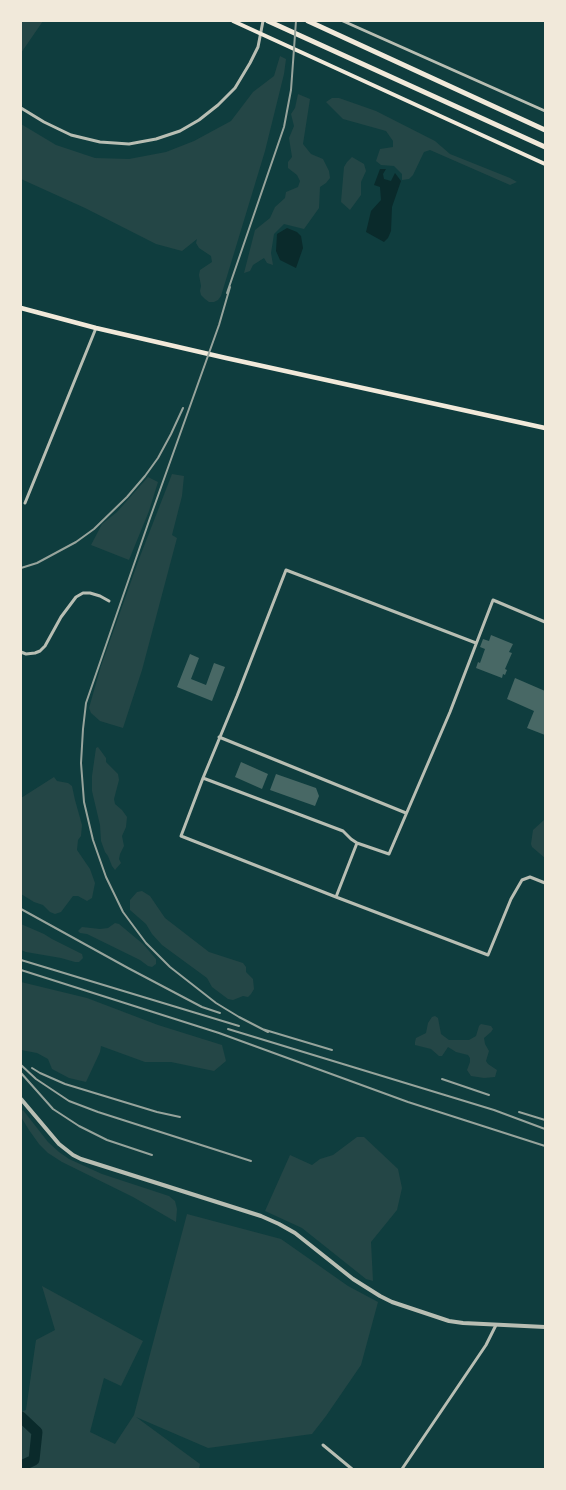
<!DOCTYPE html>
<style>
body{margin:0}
#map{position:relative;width:566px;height:1490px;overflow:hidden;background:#0f3d3e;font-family:"Playfair Display",serif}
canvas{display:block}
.frame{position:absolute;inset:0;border:22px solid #f1e9da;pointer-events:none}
</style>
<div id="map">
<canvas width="566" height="1490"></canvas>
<div class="frame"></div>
</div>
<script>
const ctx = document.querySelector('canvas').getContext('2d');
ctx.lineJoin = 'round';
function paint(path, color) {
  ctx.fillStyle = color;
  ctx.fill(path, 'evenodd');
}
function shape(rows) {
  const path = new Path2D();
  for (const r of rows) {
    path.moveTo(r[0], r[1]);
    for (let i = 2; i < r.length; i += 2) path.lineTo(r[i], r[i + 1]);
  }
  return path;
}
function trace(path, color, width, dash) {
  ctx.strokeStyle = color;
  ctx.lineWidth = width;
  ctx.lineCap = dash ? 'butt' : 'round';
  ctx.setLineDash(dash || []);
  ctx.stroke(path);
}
paint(shape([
 [21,21,43,21,21,53],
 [280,56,286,59,284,74,265,151,221,296,218,300,214,302,209,302,205,299,201,295,200,291,201,286,199,275,200,270,212,262,211,256,199,248,196,243,197,239,182,251,156,244,85,208,21,179,21,124,56,145,95,158,129,159,166,152,194,141,231,121,253,92,274,76],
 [298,94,310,99,303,144,311,154,323,159,329,171,330,178,326,183,320,187,319,208,304,229,284,224,274,234,271,253,273,265,267,263,264,258,253,265,250,271,244,273,255,230,270,218,275,207,285,198,286,192,298,187,300,181,297,175,288,168,288,162,292,157,289,138,294,126,291,114,295,108],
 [332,98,339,98,376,111,435,141,450,154,510,178,517,182,510,185,430,150,424,152,413,175,409,179,402,180,402,174,394,166,381,165,376,161,380,149,393,147,393,141,386,131,343,119,326,102],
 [352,157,364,164,366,171,361,182,361,195,350,210,341,202,344,167,347,162],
 [172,474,184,476,182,496,172,535,177,538,142,670,123,728,100,721,91,713,89,708,101,666,139,559],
 [148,477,158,482,149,511,129,560,91,545,102,524,117,512],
 [98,747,106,758,106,762,118,774,119,780,114,799,115,804,122,810,127,817,126,827,122,836,124,846,120,854,119,859,121,863,115,870,112,866,108,856,105,852,101,841,100,825,92,791,92,776,96,748],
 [54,777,57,781,68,783,72,786,75,800,82,825,81,836,78,840,77,850,90,869,95,883,92,898,87,901,78,896,73,896,61,912,55,914,50,912,43,905,34,902,21,894,21,798],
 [545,819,545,858,532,847,531,844,533,830],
 [142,891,150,896,165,918,209,952,243,963,246,967,246,972,253,979,254,989,251,994,248,997,243,996,233,1000,228,999,212,987,207,978,162,945,152,934,146,924,130,910,130,900,137,892],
 [115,923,119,924,143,944,156,959,156,964,152,967,148,966,140,960,87,934,80,933,78,931,82,927,100,929,108,928],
 [21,924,44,934,52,939,82,954,83,958,79,962,75,962,61,958,26,952,21,950],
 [21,982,87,998,158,1025,222,1045,226,1061,214,1071,171,1062,145,1062,101,1046,100,1052,86,1082,69,1078,52,1069,48,1059,37,1053,21,1050],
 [435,1016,438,1018,441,1034,449,1040,469,1040,476,1036,479,1026,481,1024,491,1026,493,1029,491,1032,484,1038,485,1044,489,1051,486,1061,488,1064,497,1070,495,1077,484,1078,471,1076,467,1070,470,1062,470,1058,468,1055,456,1052,448,1047,442,1056,439,1056,431,1049,415,1045,415,1042,416,1038,426,1033,428,1023,432,1017],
 [23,1110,48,1142,59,1152,69,1159,102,1174,169,1196,175,1201,177,1209,176,1222,133,1197,62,1162,48,1153,39,1144,29,1130,21,1117,21,1111],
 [357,1137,364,1137,398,1169,402,1188,397,1210,371,1242,373,1281,366,1279,302,1228,265,1211,290,1155,312,1165,320,1159,333,1155],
 [187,1214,281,1239,348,1286,378,1302,361,1365,326,1416,312,1434,208,1448,136,1417,200,1464,199,1469,21,1469,21,1412,26,1410,36,1340,55,1330,42,1286,143,1341,121,1386,104,1378,90,1432,115,1444,134,1415]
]), '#244646');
paint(shape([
 [380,169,386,169,383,174,384,179,391,181,395,173,401,181,392,207,391,231,388,238,384,242,366,232,371,211,381,200,380,187,374,185],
 [287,228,297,232,301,236,303,248,296,268,280,260,276,251,277,234]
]), '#0a2a2b');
trace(shape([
 [21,1417,37,1432,34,1460,21,1466]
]), '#0a2a2b', 11);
paint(shape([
 [491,635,513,644,509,652,512,653,505,669,507,670,505,675,503,674,502,678,476,668,478,662,480,663,485,649,480,647,483,639,489,641],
 [190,654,199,658,191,679,206,685,214,663,225,667,212,701,177,687],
 [515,678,545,691,545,735,527,728,534,711,507,699],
 [241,762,268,774,262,789,235,777],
 [276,774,316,788,319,796,315,806,270,790]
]), '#486865');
trace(shape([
 [343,21,545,111],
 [21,108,44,122,71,135,100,142,129,144,156,139,180,131,199,120,218,105,235,88,250,63,258,47,263,21],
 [25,503,96,328],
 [476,643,286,570,237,696,203,778,181,836,336,897,488,955,511,899,522,880,530,877,545,883],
 [21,652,26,654,35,653,40,651,45,646,61,617,76,597,83,593,90,593,100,596,109,601],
 [219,737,406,813],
 [203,778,343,831,351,839,357,843,389,854,450,712,493,600,545,622],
 [336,897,357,843],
 [323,1445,352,1469],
 [402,1469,486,1345,496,1325]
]), '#b8beb3', 3);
trace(shape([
 [21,1099,59,1144,73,1155,81,1159,261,1216,279,1224,295,1233,353,1279,380,1296,392,1302,449,1321,463,1323,545,1327]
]), '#b8beb3', 4);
trace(shape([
 [233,21,545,164]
]), '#f1e9da', 4);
trace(shape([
 [21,308,96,328,226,358,545,428]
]), '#f1e9da', 4.5);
trace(shape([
 [268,21,545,147],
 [308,21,545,130]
]), '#f1e9da', 5);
trace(shape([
 [230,287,219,325,150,518,86,703,83,729,81,763,84,802,93,840,106,877,123,912,146,943,170,967,216,1003,239,1017,268,1032],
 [227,293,284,127,291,90,296,21],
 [21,568,37,563,76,542,94,529,127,497,145,476,158,458,171,434,183,408],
 [21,909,128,968,202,1007,220,1013],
 [21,960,239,1026],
 [21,970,219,1033,408,1102,545,1146],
 [228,1029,494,1110,545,1129],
 [262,1029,332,1050],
 [21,1065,36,1079,69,1101,98,1112,251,1161],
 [32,1068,40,1073,65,1084,157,1112,180,1117],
 [21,1073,53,1109,79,1126,107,1140,152,1155],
 [442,1079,489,1095],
 [519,1112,545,1120]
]), '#97a49c', 2);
</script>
